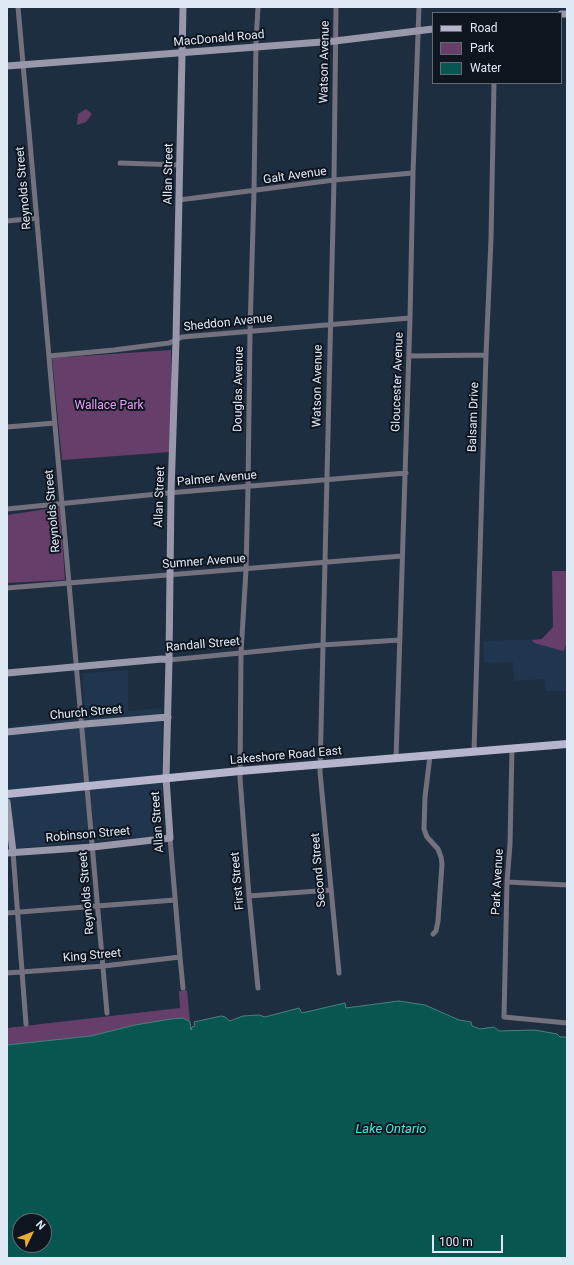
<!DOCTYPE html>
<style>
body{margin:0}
#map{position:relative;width:574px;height:1265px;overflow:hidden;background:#1e2e41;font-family:Roboto,sans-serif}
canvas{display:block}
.frame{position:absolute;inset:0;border:8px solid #dfe9f6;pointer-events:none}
.legend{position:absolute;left:432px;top:12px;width:130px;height:72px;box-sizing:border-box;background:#0e151e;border:1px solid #626a74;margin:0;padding:5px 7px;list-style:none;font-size:12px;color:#dfe9f6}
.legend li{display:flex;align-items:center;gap:8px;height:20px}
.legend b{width:20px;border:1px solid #626a74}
.north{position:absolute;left:12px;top:1213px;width:40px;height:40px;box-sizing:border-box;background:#0e151e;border:1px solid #626a74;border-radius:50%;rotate:47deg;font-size:11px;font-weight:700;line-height:16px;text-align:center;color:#dfe9f6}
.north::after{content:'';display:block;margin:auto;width:14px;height:18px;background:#e6ac36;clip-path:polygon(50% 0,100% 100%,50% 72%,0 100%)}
.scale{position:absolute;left:432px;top:1235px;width:71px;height:18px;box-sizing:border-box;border:2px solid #dfe9f6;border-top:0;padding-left:5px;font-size:12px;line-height:14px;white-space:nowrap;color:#dfe9f6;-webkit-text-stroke:3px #0e151e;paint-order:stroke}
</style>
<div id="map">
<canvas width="574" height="1265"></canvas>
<div class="frame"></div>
<ul class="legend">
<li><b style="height:5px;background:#b7b5ce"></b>Road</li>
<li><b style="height:11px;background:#663e6a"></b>Park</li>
<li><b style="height:11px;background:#07564f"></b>Water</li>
</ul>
<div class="north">N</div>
<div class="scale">100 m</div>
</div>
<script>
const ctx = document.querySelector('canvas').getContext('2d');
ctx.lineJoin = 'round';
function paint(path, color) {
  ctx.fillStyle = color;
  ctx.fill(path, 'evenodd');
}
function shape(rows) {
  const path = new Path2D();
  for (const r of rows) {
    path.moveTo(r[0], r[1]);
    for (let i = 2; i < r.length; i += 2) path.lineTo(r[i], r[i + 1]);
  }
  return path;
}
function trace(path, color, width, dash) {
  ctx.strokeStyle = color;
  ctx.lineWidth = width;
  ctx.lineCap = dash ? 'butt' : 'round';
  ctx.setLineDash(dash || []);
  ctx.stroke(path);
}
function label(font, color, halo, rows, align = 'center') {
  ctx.font = font + ' Roboto,sans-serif';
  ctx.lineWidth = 4;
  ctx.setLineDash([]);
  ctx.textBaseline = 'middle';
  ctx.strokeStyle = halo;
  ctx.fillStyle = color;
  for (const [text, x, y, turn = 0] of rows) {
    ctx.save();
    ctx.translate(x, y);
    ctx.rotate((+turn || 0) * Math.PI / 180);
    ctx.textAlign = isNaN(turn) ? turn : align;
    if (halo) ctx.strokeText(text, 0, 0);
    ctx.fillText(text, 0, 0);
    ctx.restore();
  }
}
paint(shape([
 [552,571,567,571,567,691,546,691,545,679,514,681,513,662,484,663,483,641,543,639,553,627],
 [128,670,128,711,162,708,162,835,7,849,7,727,85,717,82,673]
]), '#20354e');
paint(shape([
 [86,109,92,114,86,122,77,125,78,114],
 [171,350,171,452,62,460,52,358],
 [60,507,65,580,7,583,7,515],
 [552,571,567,571,567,642,565,648,563,651,534,643,532,640,542,639,553,627],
 [187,990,190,1022,183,1018,135,1025,91,1036,7,1045,7,1028,180,1008,179,991]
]), '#663e6a');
const water = shape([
 [399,1001,425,1005,459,1020,471,1022,472,1026,480,1029,494,1027,499,1031,535,1030,557,1034,560,1037,567,1037,567,1258,7,1258,7,1045,91,1036,135,1025,171,1019,183,1018,190,1022,191,1030,192,1027,195,1026,194,1022,221,1016,225,1017,230,1021,243,1016,259,1015,265,1017,299,1008,302,1013,345,1003,346,1008,399,1001],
 [20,1221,44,1221,44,1245,20,1245,20,1221]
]);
paint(water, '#07564f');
trace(water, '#488281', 1);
trace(shape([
 [18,7,107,1013],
 [258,7,256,42,254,191,250,331,248,487,246,570,241,653,240,778,249,896,258,988],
 [336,7,334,180,320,772,339,973],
 [120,163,180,165],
 [179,200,334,180,413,173],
 [7,221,37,218],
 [49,356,114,350,169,343,182,337,410,318],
 [409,356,486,355],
 [7,427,55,423],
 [7,509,168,493,406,473],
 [7,588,402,556],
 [169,660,322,645,400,640],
 [512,748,510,844,507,882,504,1017,567,1023],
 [474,751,486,355,491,239,494,83],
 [430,756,425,797,424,829,427,837,438,849,441,857,442,864,438,921,436,931,433,934],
 [396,759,410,318,413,173,419,7],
 [170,838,180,957,183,988],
 [13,852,26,1024],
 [507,882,567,885],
 [249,896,331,890],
 [7,913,175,900],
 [7,973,104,966,180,957]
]), '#72717d', 5);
trace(shape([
 [561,14,567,14],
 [7,66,335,41,433,29],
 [7,673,162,659,169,660],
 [7,732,85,724,168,717],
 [7,802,13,852],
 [7,853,93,847,170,838,166,778,169,660,171,493,176,339,183,7]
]), '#9998ab', 7);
trace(shape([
 [7,794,240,771,567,744]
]), '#b7b5ce', 8);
label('12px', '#dfe9f6', '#0e151e', [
 ["MacDonald Road",219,39,-5],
 ["Watson Avenue",325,62,-89],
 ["Allan Street",169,174,-89],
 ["Galt Avenue",295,176,-8],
 ["Reynolds Street",24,188,-95],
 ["Sheddon Avenue",228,323,-6],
 ["Gloucester Avenue",398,382,-88],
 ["Watson Avenue",318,386,-89],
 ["Douglas Avenue",239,389,-89],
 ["Balsam Drive",474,417,-88],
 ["Palmer Avenue",217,479,-5],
 ["Allan Street",160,497,-88],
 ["Reynolds Street",53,511,-95],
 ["Sumner Avenue",204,562,-4],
 ["Randall Street",203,645,-5],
 ["Church Street",86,713,-5],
 ["Lakeshore Road East",286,756,-5],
 ["Allan Street",158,822,-94],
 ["Robinson Street",88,835,-5],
 ["Second Street",319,870,-95],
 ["First Street",238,881,-95],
 ["Park Avenue",498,882,-87],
 ["Reynolds Street",87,893,-95],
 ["King Street",92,956,-5]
]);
label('12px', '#ed9ef5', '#0e151e', [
 ["Wallace Park",109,406]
]);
label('italic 13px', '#31f3e1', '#0e151e', [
 ["Lake Ontario",391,1130]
]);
</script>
